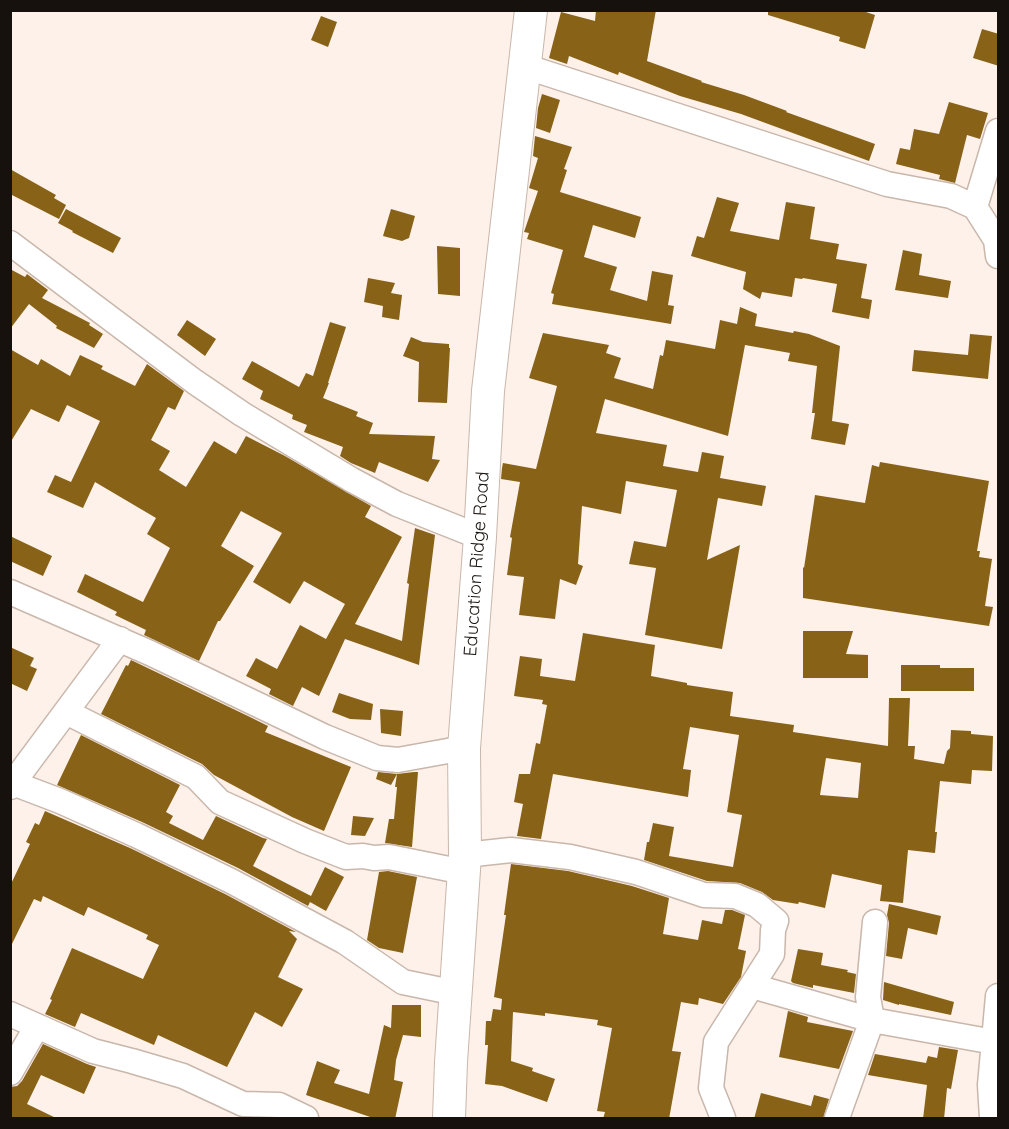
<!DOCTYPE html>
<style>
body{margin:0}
#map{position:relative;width:1009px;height:1129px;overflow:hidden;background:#fdf1ea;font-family:Quicksand,sans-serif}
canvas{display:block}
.frame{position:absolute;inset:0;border:12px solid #17110d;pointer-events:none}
</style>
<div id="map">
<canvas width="1009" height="1129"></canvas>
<div class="frame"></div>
</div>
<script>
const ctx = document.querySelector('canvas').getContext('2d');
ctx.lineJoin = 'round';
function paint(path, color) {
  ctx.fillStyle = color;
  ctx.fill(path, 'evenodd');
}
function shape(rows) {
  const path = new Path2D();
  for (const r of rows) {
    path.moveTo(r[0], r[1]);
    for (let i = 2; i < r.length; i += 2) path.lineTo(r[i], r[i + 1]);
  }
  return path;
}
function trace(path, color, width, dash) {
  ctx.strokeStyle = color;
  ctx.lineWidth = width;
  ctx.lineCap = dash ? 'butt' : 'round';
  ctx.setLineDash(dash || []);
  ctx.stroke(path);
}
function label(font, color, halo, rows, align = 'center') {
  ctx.font = font + ' Quicksand,sans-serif';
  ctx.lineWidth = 4.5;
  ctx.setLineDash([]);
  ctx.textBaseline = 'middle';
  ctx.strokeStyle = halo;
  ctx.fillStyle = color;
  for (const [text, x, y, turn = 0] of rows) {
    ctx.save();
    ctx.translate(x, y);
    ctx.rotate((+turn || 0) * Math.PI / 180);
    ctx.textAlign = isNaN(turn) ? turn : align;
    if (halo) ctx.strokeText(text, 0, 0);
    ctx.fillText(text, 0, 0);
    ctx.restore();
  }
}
paint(shape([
 [596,10,656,10,647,61,702,81,701,82,744,95,787,111,786,112,875,144,869,161,741,114,680,96,619,72,618,75,569,56,567,64,549,58,561,12,595,21],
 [768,10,860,10,875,15,865,49,839,41,840,37,768,15],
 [321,16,337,22,328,47,311,40],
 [982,29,999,34,999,66,973,58],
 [542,94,560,100,550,133,536,128,538,108],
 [949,102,988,113,980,139,967,135,955,183,939,179,940,175,896,164,900,148,910,150,914,129,939,134],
 [535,136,572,147,564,169,567,170,560,192,641,217,635,238,593,225,584,257,617,267,610,290,647,301,652,271,673,275,668,305,674,306,671,324,552,304,554,294,551,293,563,250,527,239,529,233,524,232,538,191,529,188,538,158,533,156],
 [10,169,56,195,54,198,66,205,59,219,10,194],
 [717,197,739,203,730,231,779,240,786,202,815,207,810,239,839,244,836,259,867,264,861,298,872,300,869,319,832,312,837,284,803,278,802,279,795,278,792,297,762,292,760,299,743,289,746,272,691,256,697,236,704,238],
 [66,209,121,238,113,253,72,232,73,231,58,223],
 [391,209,415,216,409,238,402,241,383,236],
 [437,246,460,248,460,296,438,294],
 [903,250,922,254,919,275,951,281,948,298,895,290],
 [10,269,25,277,27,274,48,290,42,298,90,323,89,325,103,334,94,348,56,328,57,326,29,304,10,329],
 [368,278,395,283,391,293,402,295,399,320,382,317,383,306,364,302],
 [740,307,757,314,755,326,793,333,794,331,809,334,840,346,832,421,849,424,845,445,811,439,815,413,812,413,817,366,788,361,790,353,745,345,728,436,605,399,596,433,667,445,663,466,698,472,702,452,724,456,720,478,766,486,762,506,718,498,707,560,740,545,722,649,645,635,656,568,629,564,634,541,666,547,677,490,626,481,621,514,582,506,578,564,583,566,576,585,560,579,555,619,519,615,524,577,507,575,512,538,510,537,520,482,501,479,502,468,503,463,536,469,557,386,529,378,543,333,609,345,606,353,621,358,614,378,653,389,660,355,663,356,666,340,715,349,720,320,737,324],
 [187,320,216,339,205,356,177,335],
 [330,322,346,327,328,383,329,383,323,398,358,412,356,416,373,423,369,434,435,436,432,459,440,460,428,482,379,462,375,473,351,463,340,456,343,447,304,432,307,425,292,419,293,415,260,399,263,391,242,379,252,361,299,387,306,373,313,376],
 [970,334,992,336,988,379,912,371,914,350,968,355],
 [411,337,423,342,449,344,449,348,450,348,447,403,418,402,419,362,403,356],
 [10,349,38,365,41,359,70,376,80,355,103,366,101,369,135,386,147,364,184,391,175,410,168,407,151,440,170,451,159,470,186,487,214,441,236,454,246,436,285,456,371,506,365,517,402,537,355,624,402,641,409,584,407,583,415,528,435,535,419,665,345,639,319,696,302,687,293,706,269,694,271,689,246,676,256,658,277,669,300,625,326,639,345,604,304,581,290,604,253,582,282,533,241,511,221,546,254,566,220,621,218,621,199,661,144,635,146,630,115,615,117,612,77,592,85,574,143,602,170,548,147,534,156,518,95,482,83,508,47,492,55,475,71,482,100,421,67,405,59,422,31,409,10,443],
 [880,462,989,481,977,551,980,551,979,557,992,559,985,606,993,607,989,626,803,598,803,567,804,568,815,495,865,503,872,465,879,467],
 [10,536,52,556,43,576,10,561],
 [803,631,853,631,846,654,868,655,868,678,803,678],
 [583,633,655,645,651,676,687,683,687,685,733,692,730,716,794,725,793,732,888,746,889,698,910,698,908,746,915,746,914,759,944,764,947,751,950,748,951,730,971,731,971,734,993,736,992,771,972,770,971,784,940,781,935,832,937,832,935,853,908,850,903,903,880,901,882,885,832,874,825,908,799,902,798,904,773,900,762,892,740,883,707,881,644,860,647,842,649,842,653,823,674,827,669,856,733,867,742,815,727,812,739,735,690,727,683,769,691,770,688,797,553,774,541,839,517,836,523,804,514,802,519,774,530,774,536,743,540,744,547,705,542,704,543,700,514,696,520,656,542,659,540,676,575,681],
 [826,758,861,763,858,798,820,795],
 [10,647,34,658,30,666,37,669,27,691,10,683],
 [131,660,250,717,268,726,265,732,351,767,324,831,292,817,214,775,202,764,101,714,126,665,128,666],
 [901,665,940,665,940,668,974,668,974,691,901,691],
 [339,693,373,704,371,720,350,719,332,712],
 [380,709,403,711,401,736,381,733],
 [81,735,180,785,166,812,173,816,169,823,203,840,216,816,263,838,267,839,253,866,311,896,325,867,344,877,326,911,310,902,308,906,238,868,142,822,57,785],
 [378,772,397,774,391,785,376,779],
 [414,772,418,772,412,847,385,843,389,819,394,819,397,787,395,787,397,774],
 [45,811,130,848,225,894,296,932,289,931,297,939,278,977,303,989,282,1027,255,1012,227,1067,158,1035,154,1045,81,1013,75,1027,45,1014,52,1000,50,999,72,948,143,979,159,945,146,939,148,935,88,907,84,916,43,896,41,902,34,899,10,948,10,886,30,844,26,842,35,823,39,825],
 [353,816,374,818,365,836,351,835],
 [511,864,568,871,632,886,669,898,663,934,698,940,702,920,722,924,725,910,732,910,745,915,738,949,746,951,741,977,723,1004,699,998,698,1005,681,1002,672,1051,681,1052,669,1119,603,1119,605,1112,597,1111,612,1028,597,1025,598,1020,545,1013,545,1016,513,1012,511,1061,533,1068,532,1071,555,1079,547,1102,502,1086,485,1084,488,1045,485,1045,486,1021,491,1021,493,1009,501,1010,502,999,494,997,506,915,504,915],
 [388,871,417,877,403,953,379,948,367,940,379,872],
 [889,904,941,916,937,935,908,928,902,959,886,956,889,923,887,915],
 [798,949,823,953,821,965,848,970,847,972,856,974,854,993,813,985,813,988,793,983,791,981],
 [884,982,954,1002,951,1015,899,1004,899,1005,883,1000],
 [392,1005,421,1005,421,1037,403,1035,396,1060,394,1080,403,1082,395,1119,376,1119,306,1095,317,1061,340,1070,334,1083,369,1094,384,1025,391,1028],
 [788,1011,808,1017,807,1022,853,1031,839,1069,779,1057],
 [43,1044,87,1064,96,1067,84,1094,41,1075,27,1104,58,1119,10,1119,10,1087,17,1086,22,1081],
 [939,1047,958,1050,951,1089,947,1088,944,1119,923,1119,927,1085,868,1075,875,1054,926,1063,928,1056,937,1058],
 [761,1093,811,1106,814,1095,829,1099,823,1119,754,1119]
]), '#886217');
const minor = shape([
 [524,66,887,184,951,196,975,207,996,240,998,256],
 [975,207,998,131],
 [10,243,195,382,242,414,352,480,397,504,480,537],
 [10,592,150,653,325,737,377,758,398,760,464,748],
 [66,712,196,777,220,802,305,841,346,857,363,856,374,858,389,857,464,872],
 [10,782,60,801,136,835,231,881,345,942,403,982,456,993],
 [10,787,120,639],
 [465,855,511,850,570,857,636,872,704,895,735,896,757,905,776,921,773,930,772,954,716,1042,711,1088,723,1118],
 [752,986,872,1020,994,1042],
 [10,1014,93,1051,132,1061,183,1076,243,1104,279,1105,306,1118],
 [10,1073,37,1026],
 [837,1118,872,1020,868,997,875,922],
 [992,1118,990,1085,998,996]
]);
const major = shape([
 [449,1118,451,1062,465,855,464,748,480,537,488,391,531,10]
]);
trace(minor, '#c9b7ab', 27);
trace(major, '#c9b7ab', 34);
trace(minor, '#fff', 24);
trace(major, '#fff', 32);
label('18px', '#17110d', '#fff', [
 ["Education Ridge Road",477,564,-86]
]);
</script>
